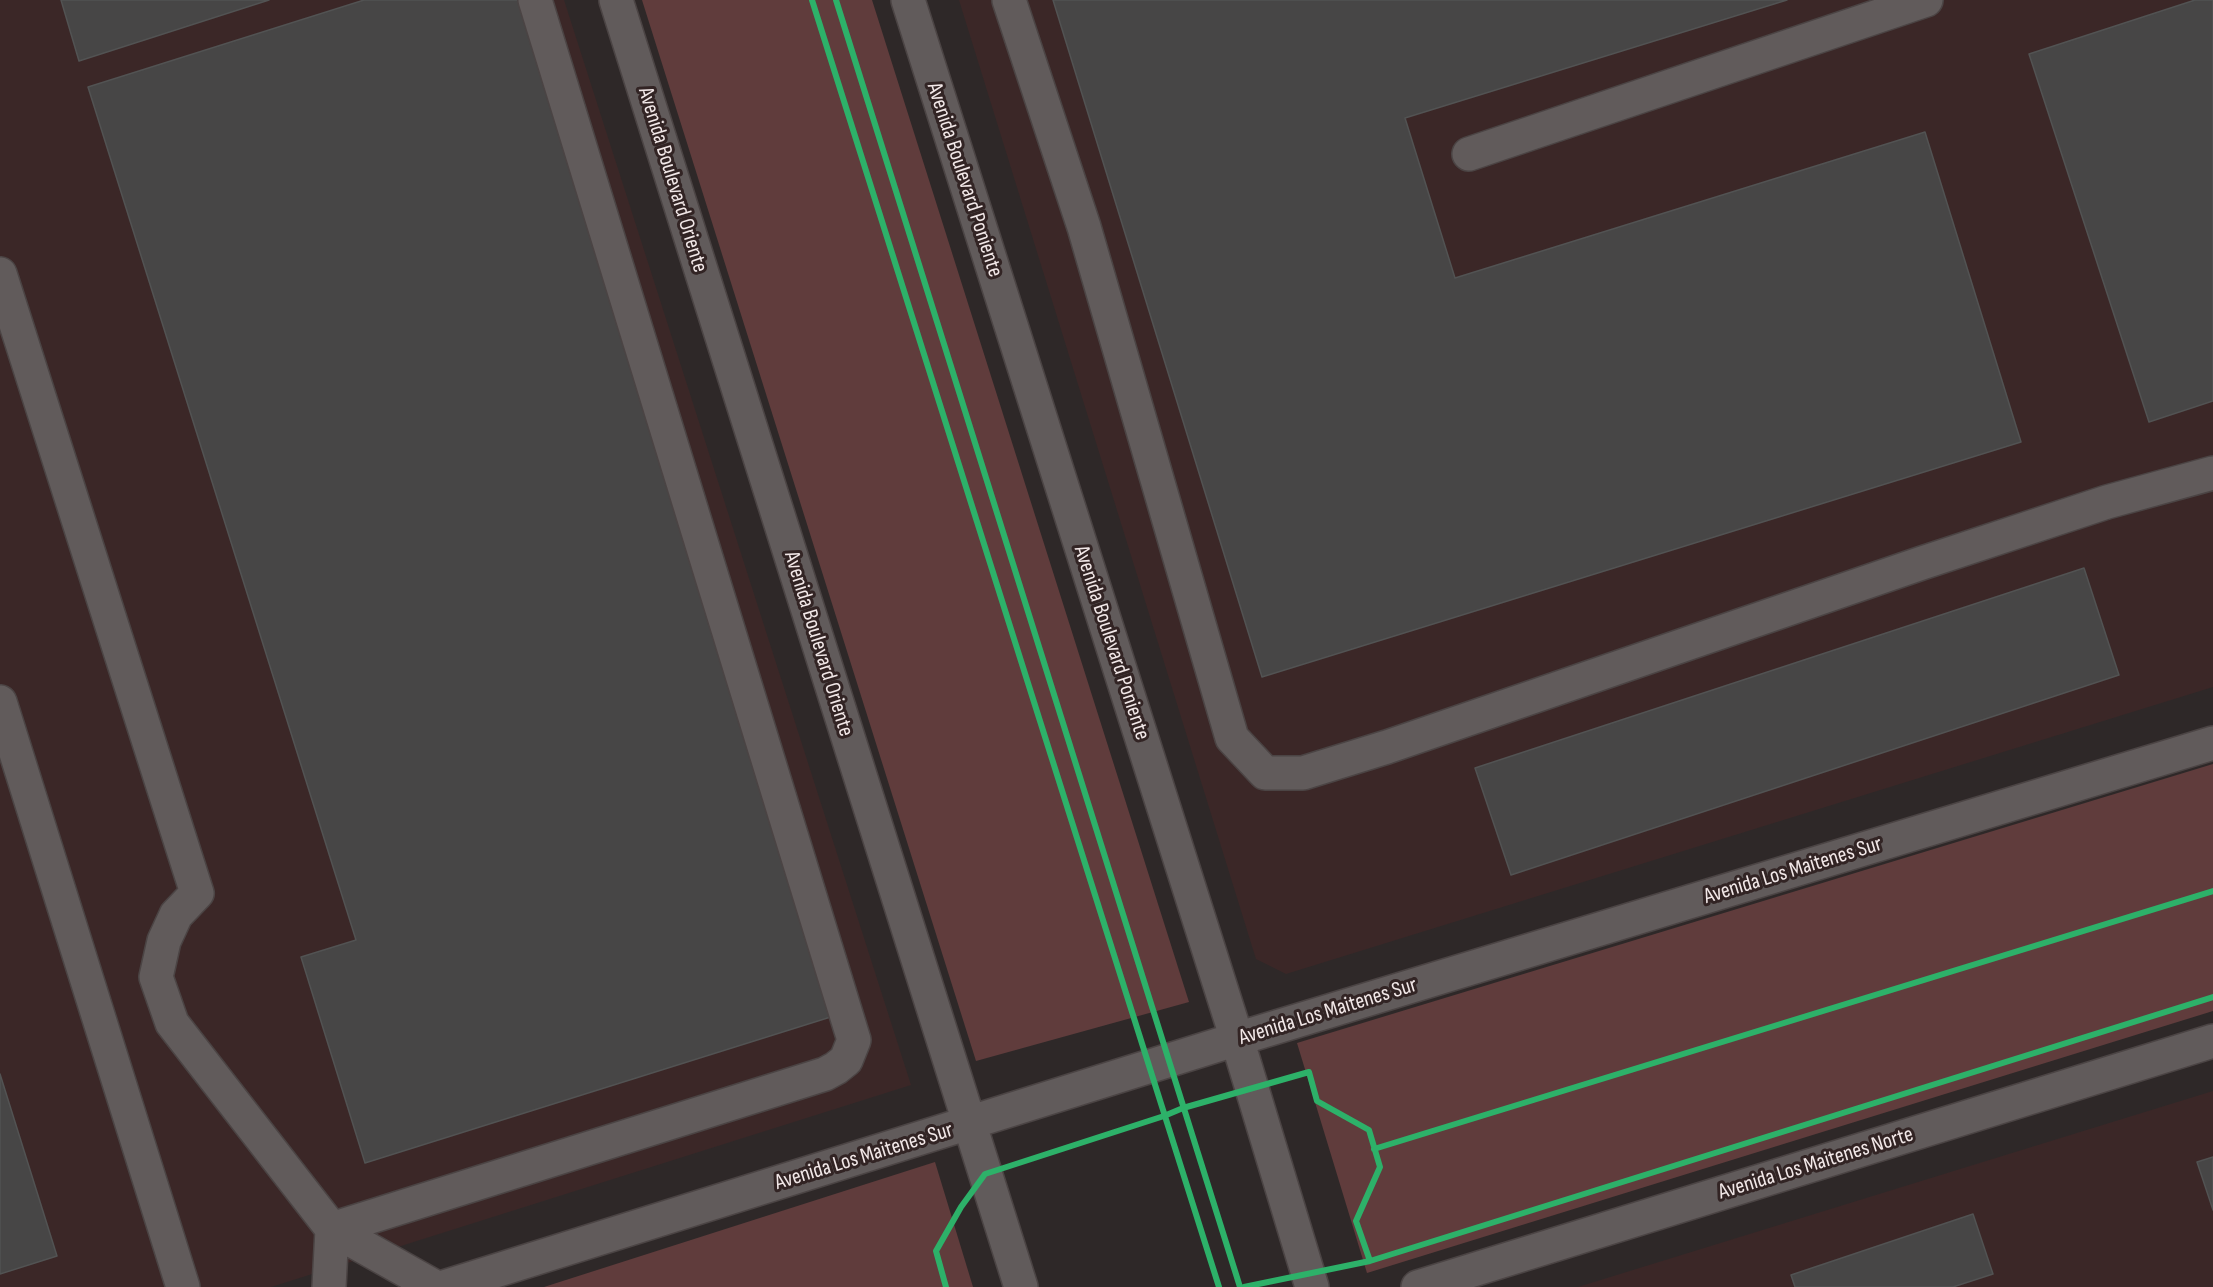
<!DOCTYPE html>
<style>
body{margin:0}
canvas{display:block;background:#2e2828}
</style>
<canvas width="2213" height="1287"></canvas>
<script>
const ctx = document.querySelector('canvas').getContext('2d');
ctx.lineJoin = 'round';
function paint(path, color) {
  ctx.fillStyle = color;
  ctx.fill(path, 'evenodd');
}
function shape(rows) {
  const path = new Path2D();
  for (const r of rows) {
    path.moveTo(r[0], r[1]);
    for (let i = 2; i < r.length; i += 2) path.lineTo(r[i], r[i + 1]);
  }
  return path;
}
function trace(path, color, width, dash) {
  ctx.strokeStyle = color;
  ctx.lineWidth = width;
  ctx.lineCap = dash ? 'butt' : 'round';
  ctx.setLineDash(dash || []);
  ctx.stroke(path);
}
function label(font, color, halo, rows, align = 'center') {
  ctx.font = font + ' "Sofia Sans Condensed",sans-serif';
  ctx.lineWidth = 6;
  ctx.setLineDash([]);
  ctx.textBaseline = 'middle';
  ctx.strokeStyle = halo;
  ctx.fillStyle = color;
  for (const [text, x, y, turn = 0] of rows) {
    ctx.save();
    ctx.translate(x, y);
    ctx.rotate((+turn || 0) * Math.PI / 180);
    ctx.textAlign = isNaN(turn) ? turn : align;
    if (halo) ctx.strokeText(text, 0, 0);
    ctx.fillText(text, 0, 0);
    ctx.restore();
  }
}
paint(shape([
 [0,0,564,0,911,1085,271,1287,0,1287],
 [959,0,2213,0,2213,687,1286,974,1256,959],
 [2213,1091,2213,1287,1578,1287]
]), '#3b2727');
paint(shape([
 [642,0,872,0,1189,1002,976,1061],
 [2213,764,2213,1011,1367,1273,1297,1043],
 [935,1162,973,1287,544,1287]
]), '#603c3c');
const building = shape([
 [61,0,269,0,79,61,61,0],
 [364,0,518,0,837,1015,365,1163,301,957,356,940,88,87,364,0],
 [1053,0,1787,0,1405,118,1455,278,1925,132,2021,442,1262,677,1053,0],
 [2195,0,2213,0,2213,401,2149,422,2029,54,2195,0],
 [2084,568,2119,675,1511,875,1475,768,2084,568],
 [0,1074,57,1256,0,1274,0,1074],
 [2213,1157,2213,1210,2197,1162,2213,1157],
 [1973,1214,1993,1274,1953,1287,1795,1287,1791,1275,1973,1214]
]);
paint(building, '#474646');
trace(building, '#525353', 1.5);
const minor = shape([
 [616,0,1021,1287],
 [908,0,1237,1039,1312,1287],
 [1009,0,1084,227,1232,738,1265,773,1303,773,1387,747,1922,563,2107,502,2213,473],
 [1469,154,1926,0],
 [0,274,197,893,176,915,164,941,156,977,172,1023,332,1229,825,1074,836,1068,846,1060,854,1040,535,0],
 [0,702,183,1287],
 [329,1287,332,1229,435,1287],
 [444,1287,1237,1039,2213,743],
 [1418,1287,2213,1041]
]);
trace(minor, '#4b4444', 36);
trace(minor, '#615b5b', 33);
trace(shape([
 [812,0,1219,1287],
 [836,0,1240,1287],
 [1374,1149,2213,891],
 [946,1287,936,1251,961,1207,985,1174,1164,1116,1183,1108,1309,1072,1317,1101,1369,1130,1380,1167,1356,1221,1370,1261],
 [1244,1287,1370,1261,2213,997]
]), '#2db169', 6);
label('22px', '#f2e8e8', '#322424', [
 ["Avenida Boulevard Oriente",672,180,73],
 ["Avenida Boulevard Poniente",964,180,72],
 ["Avenida Boulevard Poniente",1111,643,72],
 ["Avenida Boulevard Oriente",818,644,73],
 ["Avenida Los Maitenes Sur",1793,871,-17],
 ["Avenida Los Maitenes Sur",1328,1012,-17],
 ["Avenida Los Maitenes Sur",864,1157,-17],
 ["Avenida Los Maitenes Norte",1816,1164,-17]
]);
</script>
